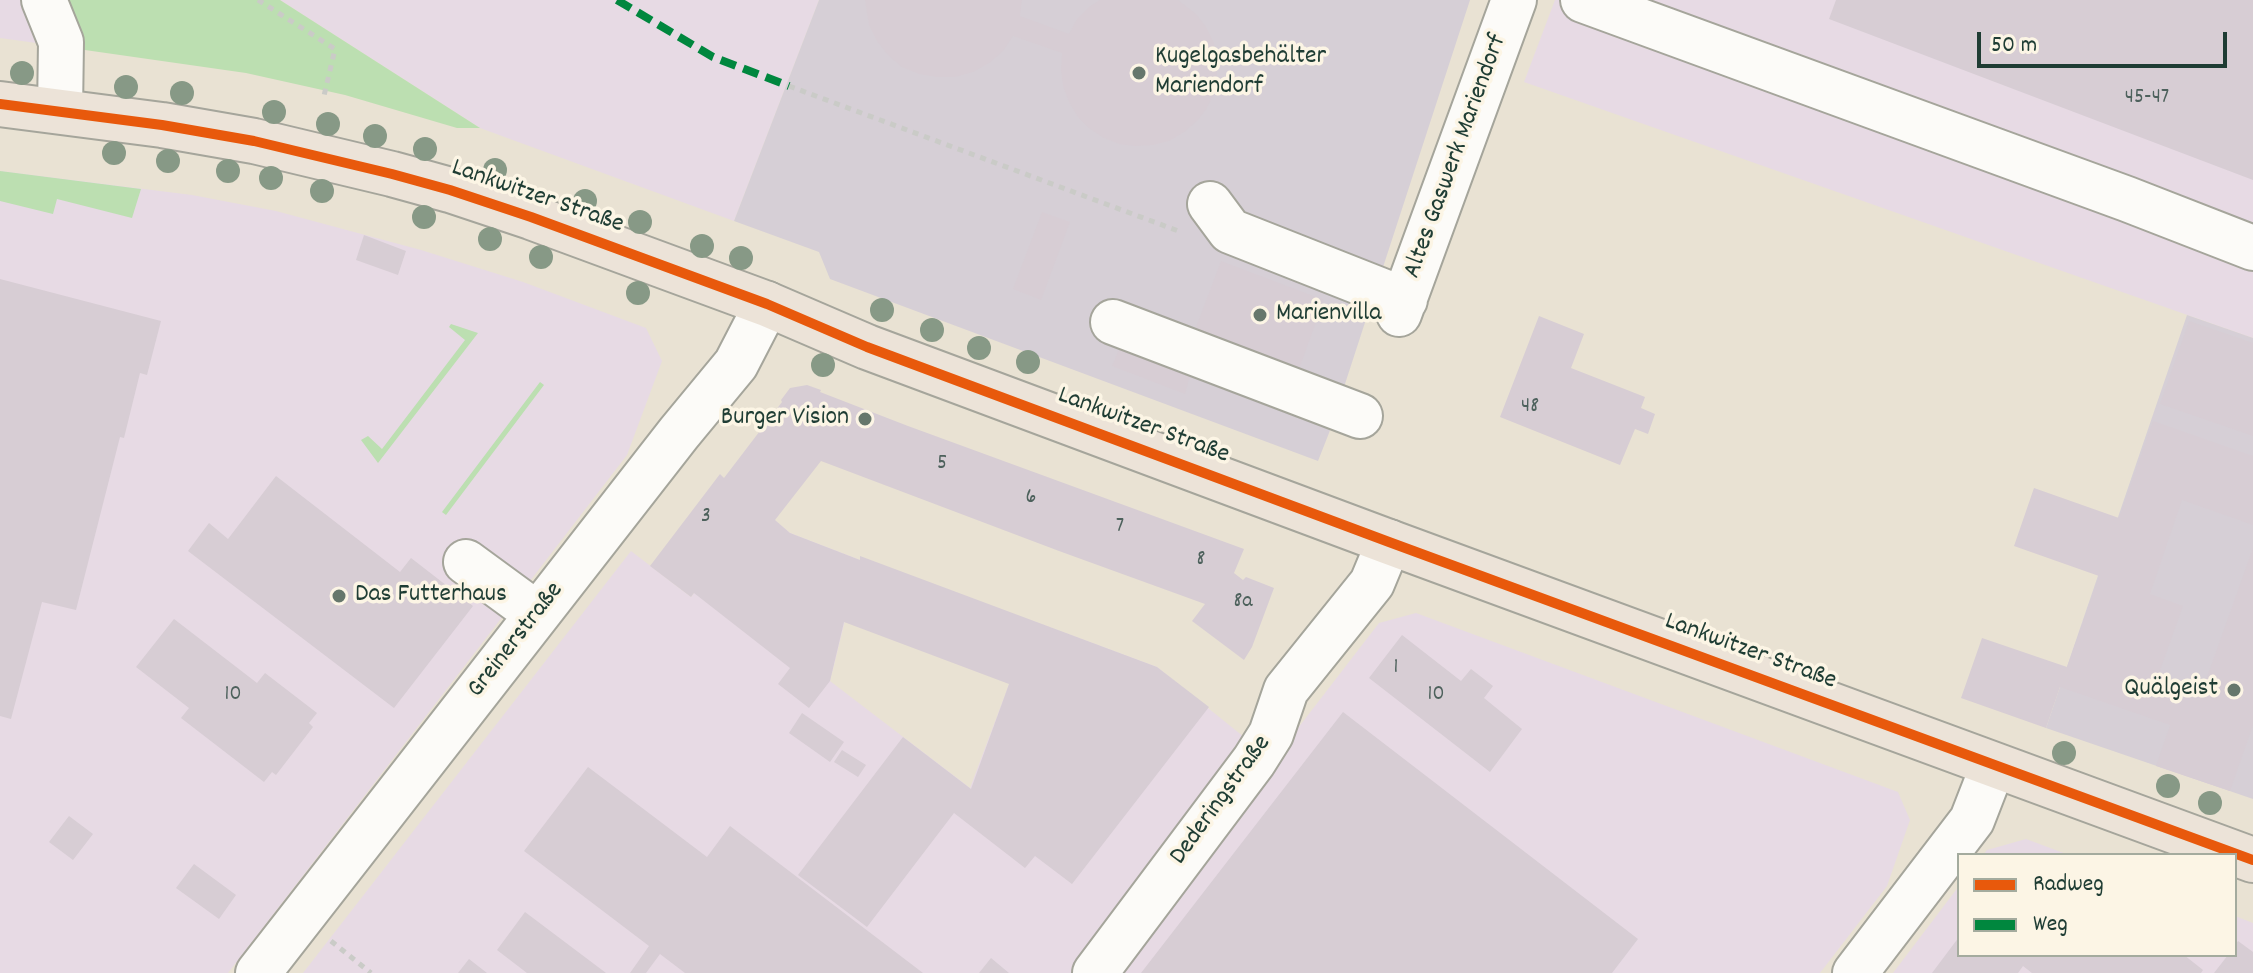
<!DOCTYPE html>
<meta charset="utf-8">
<style>
body{margin:0}
#map{position:relative;width:2253px;height:973px;overflow:hidden;background:#e9e2d3;font-family:Dekko,sans-serif}
canvas{display:block}
.legend{position:absolute;left:1957px;top:853px;width:280px;height:104px;box-sizing:border-box;background:#fcf5e5;border:2px solid #a4ab9e;margin:0;padding:10px 14px;list-style:none;font-size:24px;color:#1f3d34}
.legend li{display:flex;align-items:center;gap:16px;height:40px}
.legend b{width:40px;border:2px solid #a4ab9e}
.scale{position:absolute;left:1977px;top:32px;width:250px;height:36px;box-sizing:border-box;border:4px solid #1f3d34;border-top:0;padding-left:10px;font-size:24px;line-height:28px;white-space:nowrap;color:#1f3d34;-webkit-text-stroke:6px #fcf5e5;paint-order:stroke}
</style>
<div id="map">
<canvas width="2253" height="973"></canvas>
<ul class="legend">
<li><b style="height:10px;background:#e8590c"></b>Radweg</li>
<li><b style="height:10px;background:#00873e"></b>Weg</li>
</ul>
<div class="scale">50 m</div>
</div>
<script>
const ctx = document.querySelector('canvas').getContext('2d');
ctx.lineJoin = 'round';
function paint(path, color) {
  ctx.fillStyle = color;
  ctx.fill(path, 'evenodd');
}
function shape(rows) {
  const path = new Path2D();
  for (const r of rows) {
    path.moveTo(r[0], r[1]);
    for (let i = 2; i < r.length; i += 2) path.lineTo(r[i], r[i + 1]);
  }
  return path;
}
function trace(path, color, width, dash) {
  ctx.strokeStyle = color;
  ctx.lineWidth = width;
  ctx.lineCap = dash ? 'butt' : 'round';
  ctx.setLineDash(dash || []);
  ctx.stroke(path);
}
function label(font, color, halo, rows, align = 'center') {
  ctx.font = font + ' Dekko,sans-serif';
  ctx.lineWidth = 7;
  ctx.setLineDash([]);
  ctx.textBaseline = 'middle';
  ctx.strokeStyle = halo;
  ctx.fillStyle = color;
  for (const [text, x, y, turn = 0] of rows) {
    ctx.save();
    ctx.translate(x, y);
    ctx.rotate((+turn || 0) * Math.PI / 180);
    ctx.textAlign = isNaN(turn) ? turn : align;
    if (halo) ctx.strokeText(text, 0, 0);
    ctx.fillText(text, 0, 0);
    ctx.restore();
  }
}
paint(shape([
 [0,0,27,0,44,44,0,38],
 [280,0,819,0,734,221,480,128],
 [1555,0,2253,0,2253,338,1524,82],
 [0,171,192,195,276,211,421,250,523,282,646,328,662,361,627,455,228,973,0,973],
 [759,507,790,533,860,560,830,681,970,788,1033,621,1157,667,1249,741,1072,973,303,973,631,551,691,597],
 [1416,613,1898,792,1910,820,1887,886,1820,973,1109,973,1379,623],
 [2026,839,2069,855,1983,855,1987,850],
 [1959,886,1959,955,2235,955,2235,916,2253,923,2253,973,1893,973]
]), '#e7dae4');
paint(shape([
 [819,0,1470,0,1329,433,1318,461,830,279,819,252,734,221],
 [2187,315,2253,338,2253,799,2046,728]
]), '#d6cfd6');
paint(shape([
 [57,0,280,0,480,128,457,128,345,95,246,73,78,49],
 [0,171,141,189,132,218,57,199,53,214,0,201],
 [451,324,478,333,378,463,361,440,368,436,382,449,465,340,449,327],
 [540,382,544,385,446,515,442,512]
]), '#bcdfb1');
paint(shape([
 [865,0,1022,0,1020,16,1069,34,1077,19,1089,7,1100,0,1178,0,1196,14,1206,27,1214,43,1217,60,1217,76,1214,93,1207,108,1197,121,1184,132,1169,141,1153,145,1136,146,1119,144,1104,138,1089,128,1078,117,1069,102,1063,86,1061,70,1062,53,1013,36,1003,51,989,63,973,72,955,77,937,77,919,74,902,67,888,55,877,41,869,25],
 [1836,0,2253,0,2253,180,1829,19],
 [1042,212,1070,222,1041,300,1013,289],
 [364,235,406,251,398,275,356,260],
 [1221,261,1324,300,1299,369,1195,330],
 [0,279,161,321,147,375,140,373,124,438,120,437,76,610,42,602,11,719,0,716],
 [1539,316,1584,334,1571,368,1645,397,1641,408,1655,414,1648,434,1635,429,1620,465,1500,417],
 [2189,321,2253,343,2253,436,2160,404],
 [1123,340,1193,365,1185,394,1112,366],
 [807,385,821,390,820,392,908,426,1244,549,1234,573,1243,580,1246,577,1274,588,1252,647,1244,660,1192,621,1205,604,1059,551,821,461,775,520,790,533,860,560,860,556,1157,667,1209,707,1072,884,1035,856,1025,868,954,813,867,927,798,875,903,737,971,789,1009,684,844,622,830,681,809,708,778,684,790,668,694,593,691,597,650,566,720,474,724,478,782,402,781,400,790,388],
 [2153,421,2253,456,2253,525,2182,500,2150,594,2183,606,2158,676,2202,691,2253,548,2253,725,2230,791,2156,766,2170,725,2060,687,2046,728,1961,698,1982,638,2067,667,2099,576,2014,546,2034,488,2119,518],
 [276,476,400,572,411,558,473,606,394,708,188,551,209,523,228,539],
 [174,619,257,683,265,673,317,713,309,723,313,727,276,775,272,772,264,782,181,718,189,708,136,667],
 [1402,635,1461,681,1471,669,1493,686,1484,698,1522,729,1490,772,1369,678],
 [1343,712,1638,939,1612,973,1141,973],
 [802,713,844,742,830,762,789,733],
 [842,750,866,765,858,777,834,762],
 [588,767,707,857,730,826,923,973,685,973,660,954,646,973,630,973,649,946,524,851],
 [69,816,93,834,73,860,49,842],
 [194,864,236,895,219,919,176,888],
 [525,912,606,973,527,973,497,950],
 [1959,937,1959,955,2184,955,2203,970,2201,973,2032,973,2023,966,2018,973,1932,973],
 [2238,941,2253,952,2253,973,2214,973,2228,955,2235,955,2235,946],
 [991,958,1009,973,979,973],
 [469,959,487,973,458,973]
]), '#d7cdd4');
const minor = shape([
 [44,0,61,42,60,111],
 [1583,0,2127,199,2253,248],
 [1210,204,1230,231,1405,300],
 [1399,314,1514,0],
 [1113,322,1360,416],
 [466,562,537,614],
 [258,973,679,433,736,364,767,304],
 [1095,973,1254,761,1271,734,1286,690,1372,583,1389,542],
 [1855,973,1972,820,1993,766]
]);
const major = shape([
 [0,104,162,125,254,141,392,174,450,190,531,217,767,304,867,347,1389,542,2253,860]
]);
trace(minor, '#a5a59b', 48);
trace(major, '#a5a59b', 48);
trace(shape([
 [258,0,335,49,323,100],
 [789,86,1181,232],
 [331,941,371,973]
]), '#cacbc7', 5, [6, 6]);
trace(minor, '#fcfbf8', 44);
trace(major, '#ece3d8', 44);
trace(shape([
 [617,0,713,57,789,86]
]), '#00873e', 8, [16, 8]);
trace(shape([
 [0,104,162,125,254,141,392,174,450,190,531,217,767,304,867,347,1389,542,2253,860]
]), '#e8590c', 10);
ctx.fillStyle = '#879986';
for (const [x, y] of [
 [22,73],
 [126,87],
 [182,93],
 [274,112],
 [328,124],
 [375,136],
 [425,149],
 [114,153],
 [168,161],
 [495,170],
 [228,171],
 [271,178],
 [322,191],
 [585,201],
 [424,217],
 [640,222],
 [490,239],
 [702,246],
 [541,257],
 [741,258],
 [638,293],
 [882,310],
 [932,330],
 [979,348],
 [1028,362],
 [823,365],
 [2064,753],
 [2168,786],
 [2210,803]
]) {
  ctx.beginPath();
  ctx.arc(x, y, 12, 0, 2 * Math.PI);
  ctx.fill();
}
for (const [x, y, r, color] of [
 [1139,73,8,"#66776c"],
 [1260,315,8,"#66776c"],
 [865,419,8,"#66776c"],
 [339,596,8,"#66776c"],
 [2234,690,8,"#66776c"]
]) {
  const dot = new Path2D();
  dot.arc(x, y, r, 0, 2 * Math.PI);
  ctx.fillStyle = color;
  ctx.fill(dot);
  trace(dot, '#fcf5e5', 3);
}
label('22px', '#4d615c', null, [
 ["45-47",2147,99],
 ["48",1530,408],
 ["5",942,465],
 ["6",1031,499],
 ["3",706,518],
 ["7",1120,528],
 ["8",1201,561],
 ["8a",1243,603],
 ["1",1396,669],
 ["10",233,696],
 ["10",1436,696]
]);
label('26px', '#1f3d34', '#fcf5e5', [
 ["Kugelgasbehälter",1155,58],
 ["Mariendorf",1155,88],
 ["Marienvilla",1276,315],
 ["Burger Vision",849,419,"right"],
 ["Das Futterhaus",355,596],
 ["Quälgeist",2218,690,"right"]
], 'left');
label('26px', '#1f3d34', '#fcf5e5', [
 ["Altes Gaswerk Mariendorf",1457,157,-70],
 ["Lankwitzer Straße",537,198,19],
 ["Lankwitzer Straße",1143,427,20],
 ["Greinerstraße",517,641,-52],
 ["Lankwitzer Straße",1750,653,20],
 ["Dederingstraße",1222,801,-54]
]);
</script>
